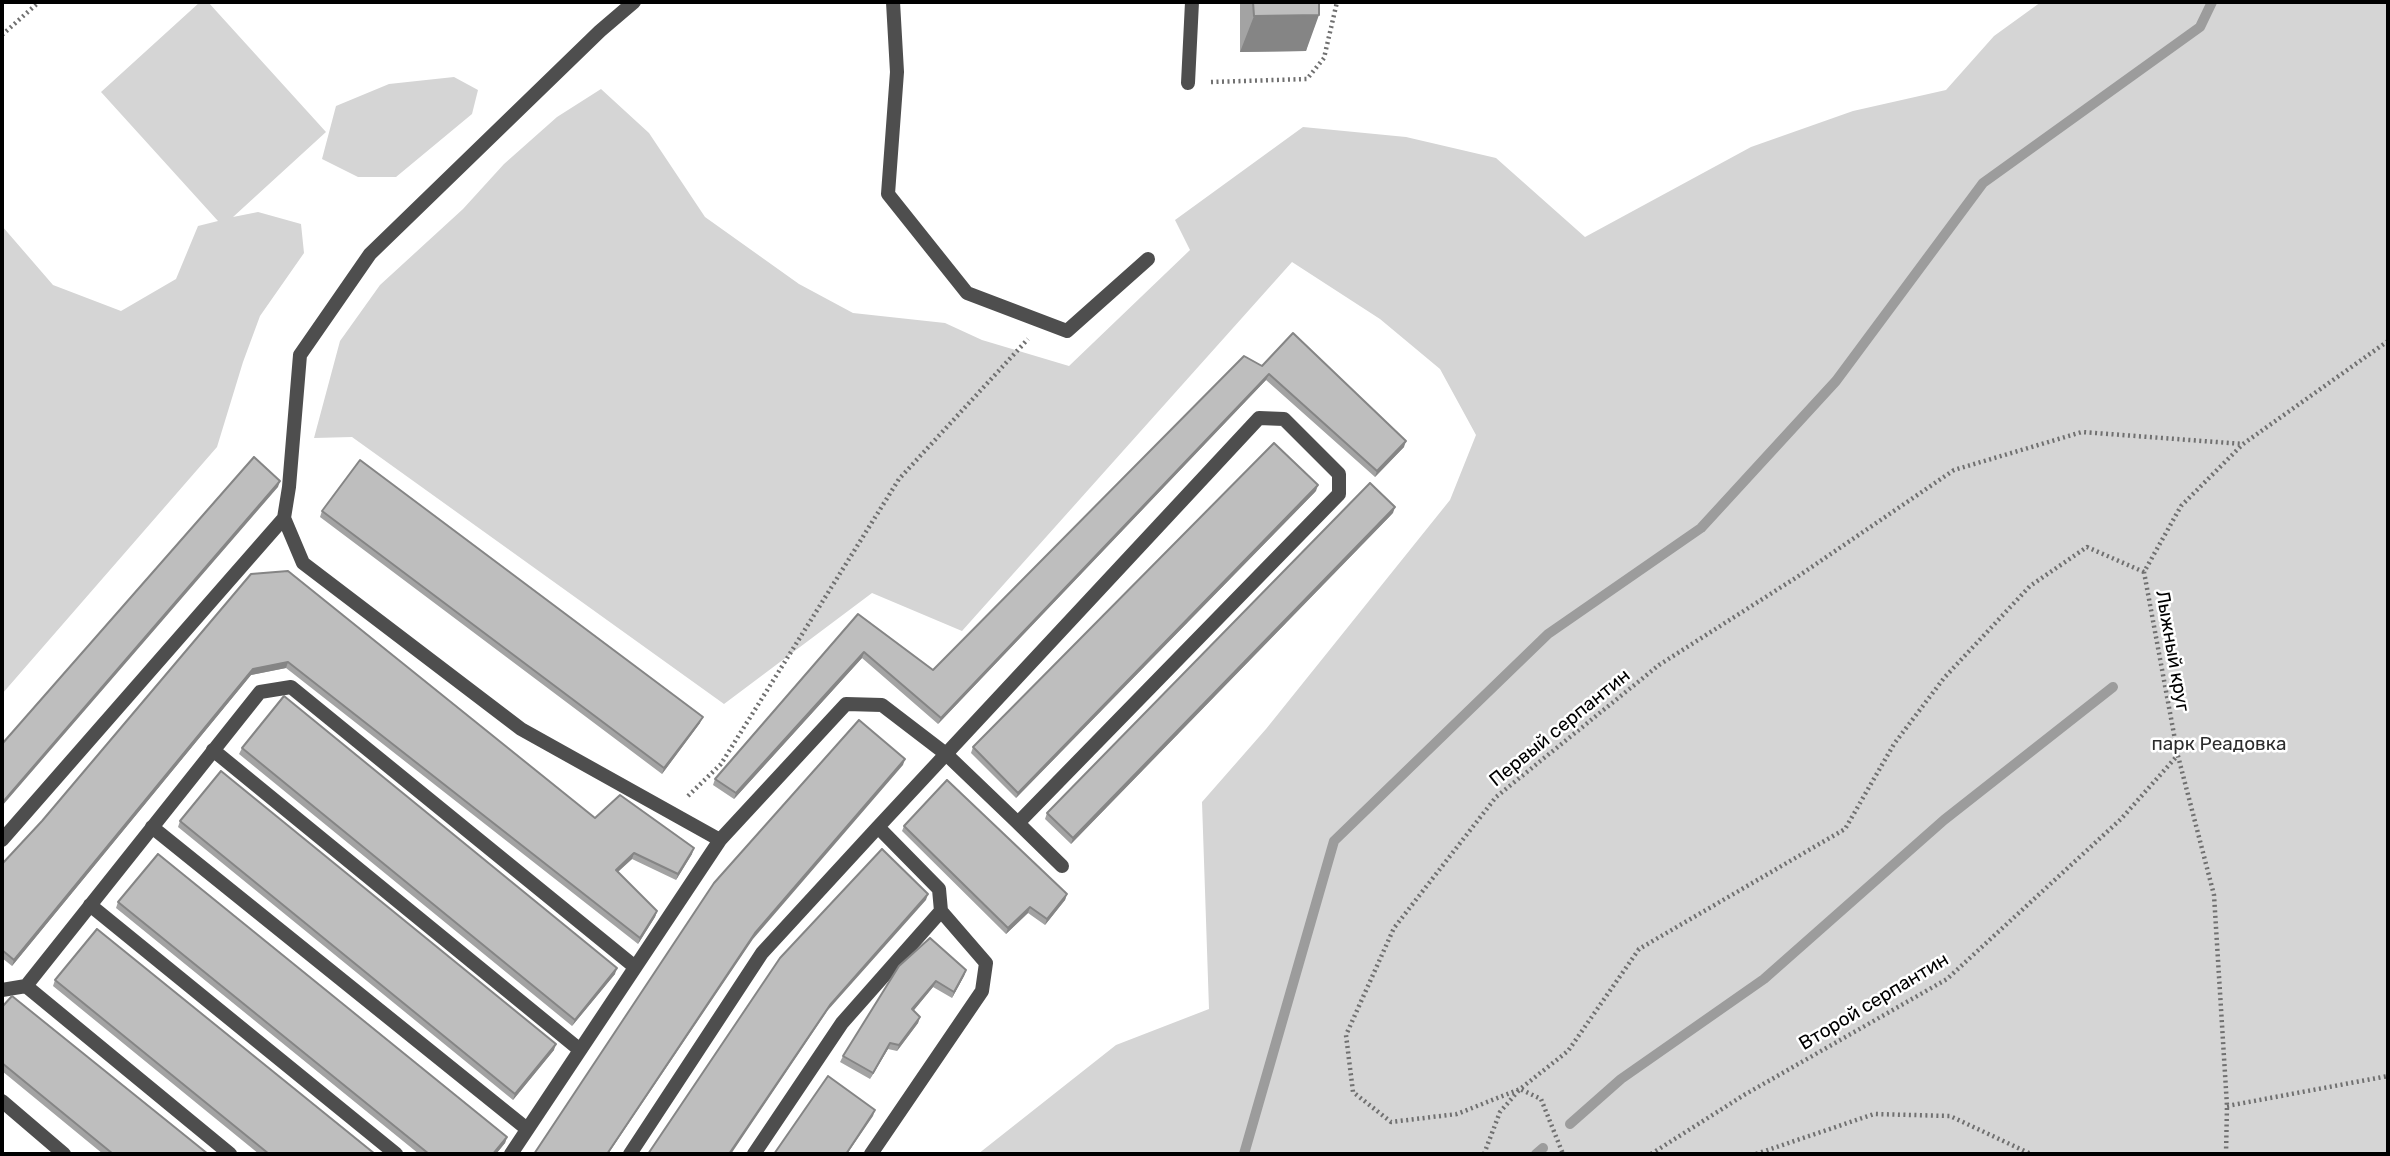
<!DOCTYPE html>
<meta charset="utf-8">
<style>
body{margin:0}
#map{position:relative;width:2390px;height:1156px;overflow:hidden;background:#fff;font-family:Rubik,sans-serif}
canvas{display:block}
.frame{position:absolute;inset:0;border:4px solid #000;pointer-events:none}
</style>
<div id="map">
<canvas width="2390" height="1156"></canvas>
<div class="frame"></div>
</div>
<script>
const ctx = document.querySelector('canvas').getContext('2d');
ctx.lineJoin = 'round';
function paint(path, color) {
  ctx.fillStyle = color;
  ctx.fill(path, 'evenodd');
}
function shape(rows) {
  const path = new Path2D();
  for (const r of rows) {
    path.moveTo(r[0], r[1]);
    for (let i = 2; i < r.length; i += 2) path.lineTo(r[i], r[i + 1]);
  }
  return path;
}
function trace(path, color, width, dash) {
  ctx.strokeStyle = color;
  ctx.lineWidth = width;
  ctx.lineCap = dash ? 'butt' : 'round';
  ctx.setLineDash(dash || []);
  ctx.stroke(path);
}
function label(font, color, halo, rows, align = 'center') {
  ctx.font = font + ' Rubik,sans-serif';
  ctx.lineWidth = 5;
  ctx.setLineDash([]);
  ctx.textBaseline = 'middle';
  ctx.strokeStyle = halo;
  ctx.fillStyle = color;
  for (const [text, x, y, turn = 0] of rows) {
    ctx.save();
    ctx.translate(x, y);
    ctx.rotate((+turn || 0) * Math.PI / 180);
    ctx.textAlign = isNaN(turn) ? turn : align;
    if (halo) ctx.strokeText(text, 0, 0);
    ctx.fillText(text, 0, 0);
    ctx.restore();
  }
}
paint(shape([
 [200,2,208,2,326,132,233,217,258,212,301,224,304,253,260,316,243,362,217,447,2,694,2,226,53,285,121,311,176,279,198,226,218,221,101,92],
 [2041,2,2388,2,2388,1154,978,1154,1116,1045,1209,1009,1202,802,1266,729,1450,500,1476,435,1440,369,1380,319,1292,262,962,631,872,593,724,704,352,437,314,438,340,341,380,285,463,209,504,164,557,117,601,89,649,133,705,217,799,284,853,313,945,323,982,340,1069,366,1190,250,1175,220,1303,127,1406,137,1496,158,1585,237,1751,147,1853,111,1946,90,1994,36],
 [454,77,478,90,472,114,396,177,358,177,322,159,336,106,389,84]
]), '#d5d5d5');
trace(shape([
 [1570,1124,1621,1079,1764,979,1944,820,2113,687],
 [1244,1154,1334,841,1548,634,1701,528,1836,381,1983,183,2200,27,2212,2],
 [1536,1154,1543,1148]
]), '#9c9c9c', 10);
trace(shape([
 [2,35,39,2],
 [1211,82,1307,79,1324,58,1337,2],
 [2144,572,2087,547,2030,586,1944,678,1894,744,1845,829,1639,949,1568,1051,1520,1089,1457,1114,1391,1122,1353,1092,1346,1035,1394,928,1496,797,1659,665,1797,577,1954,470,2082,432,2243,444],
 [688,796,721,764,899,479,1028,339],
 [2227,1106,2388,1076],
 [1484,1154,1500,1112,1520,1089,1541,1099,1563,1154],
 [1651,1154,1744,1095,1947,979,2121,819,2177,756],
 [1756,1154,1874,1114,1950,1116,2031,1154],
 [2226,1154,2227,1106,2214,895,2178,756,2144,572,2181,506,2243,444,2388,341]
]), '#707070', 4.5, [2, 3.5]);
trace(shape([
 [893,2,897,72,888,194,967,293,1067,331,1148,259],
 [1188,83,1192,2],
 [284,518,289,487,300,355,370,254,600,31,634,2],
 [213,750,580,1050],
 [152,827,527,1129],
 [2,840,284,518,303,563,521,729,720,840],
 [90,905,396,1154],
 [26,986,260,692,291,687,635,967],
 [2,990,26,986,230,1154],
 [2,1101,64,1154],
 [511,1154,720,840,846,704,882,705,946,754,1018,823],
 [630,1154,762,953,878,827],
 [754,1154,842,1023,941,911,939,889,878,827,1259,418,1284,419,1339,474,1339,494,1018,823,1062,866],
 [871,1154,982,991,986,963,941,911]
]), '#4e4e4e', 14);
paint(shape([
 [1240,2,1319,2,1306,51,1240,52],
 [1244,356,1404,447,1375,477,1266,380,938,724,862,658,734,799,713,785,715,779,858,614,933,670],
 [1316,491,1016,798,971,753,973,747],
 [322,511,700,723,662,774,320,517],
 [1393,513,1071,844,1045,819,1047,813],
 [251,574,595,818,692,854,676,880,632,859,618,872,657,911,655,917,638,944,286,668,251,675,12,966,2,958,2,864,42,821],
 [242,748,615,974,572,1026,239,754],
 [180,821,554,1050,513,1100,178,827],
 [904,826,1067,894,1065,900,1045,925,1028,913,1006,934,902,831],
 [118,902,507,1137,505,1143,496,1154,419,1154,116,908],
 [930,938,966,970,964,976,952,998,933,987,913,1011,920,1017,918,1023,897,1051,888,1049,870,1079,840,1062,843,1056],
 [55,980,375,1154,259,1154,53,986],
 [2,1007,208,1154,103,1154,2,1071]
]), '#a3a3a3');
paint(shape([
 [1319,15,1306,51,1240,52,1254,16],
 [1269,374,1266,380,938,724,941,718],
 [1406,441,1404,447,1375,477,1377,471],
 [280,481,278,487,2,806,2,803],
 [1318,485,1316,491,1016,798,1018,793],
 [1395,507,1393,513,1071,844,1073,838],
 [864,652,862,658,734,799,736,793],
 [288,662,286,668,251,675,12,966,14,960,253,669],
 [703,717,700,723,662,774,664,768],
 [905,759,903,765,753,939,608,1154,607,1154,755,933],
 [694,848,692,854,676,880,678,874],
 [634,853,632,859,613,876,616,870],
 [928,894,926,900,828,1010,731,1154,729,1154,830,1005],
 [1067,894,1065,900,1045,925,1047,919],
 [1030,907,1028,913,1006,934,1008,928],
 [657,911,655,917,638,944,640,938],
 [617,968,615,974,572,1026,575,1020],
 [966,970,964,976,952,998,954,992],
 [936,981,933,987,910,1015,912,1009],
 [920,1017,918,1023,897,1051,899,1045],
 [890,1043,888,1049,870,1079,873,1073],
 [556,1044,554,1050,513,1100,515,1094],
 [875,1110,873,1116,847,1154,846,1154],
 [507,1137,505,1143,496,1154,493,1154]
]), '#858585');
const building = shape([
 [1253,2,1319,2,1319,15,1254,16,1253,2],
 [1293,333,1406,441,1377,471,1269,374,941,718,864,652,736,793,715,779,858,614,933,670,1244,356,1262,366,1293,333],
 [1274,443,1318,485,1018,793,973,747,1274,443],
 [254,457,280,481,2,803,2,744,254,457],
 [360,460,703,717,664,768,322,511,360,460],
 [1370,483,1395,507,1073,838,1047,813,1370,483],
 [288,571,595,818,620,795,694,848,678,874,634,853,616,870,657,911,640,938,288,662,253,669,14,960,2,950,2,864,42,821,251,574,288,571],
 [284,696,617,968,575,1020,242,748,284,696],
 [859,720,905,759,755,933,607,1154,534,1154,714,883,859,720],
 [221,771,556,1044,515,1094,180,821,221,771],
 [947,780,1067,894,1047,919,1030,907,1008,928,904,826,947,780],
 [882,849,928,894,830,1005,729,1154,648,1154,780,958,882,849],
 [158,854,507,1137,493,1154,429,1154,118,902,158,854],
 [97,929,375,1154,269,1154,55,980,97,929],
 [930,938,966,970,954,992,936,981,912,1009,920,1017,899,1045,890,1043,873,1073,843,1056,899,966,930,938],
 [12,996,208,1154,113,1154,2,1063,2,1007,12,996],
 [828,1076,875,1110,846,1154,774,1154,828,1076]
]);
paint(building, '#bebebe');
trace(building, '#858585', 2);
label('19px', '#000', '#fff', [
 ["Лыжный круг",2172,651,80],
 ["Первый серпантин",1560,728,-39],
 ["Второй серпантин",1874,1002,-31]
]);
label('19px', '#2c2c2c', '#fff', [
 ["парк Реадовка",2219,745]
]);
</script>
